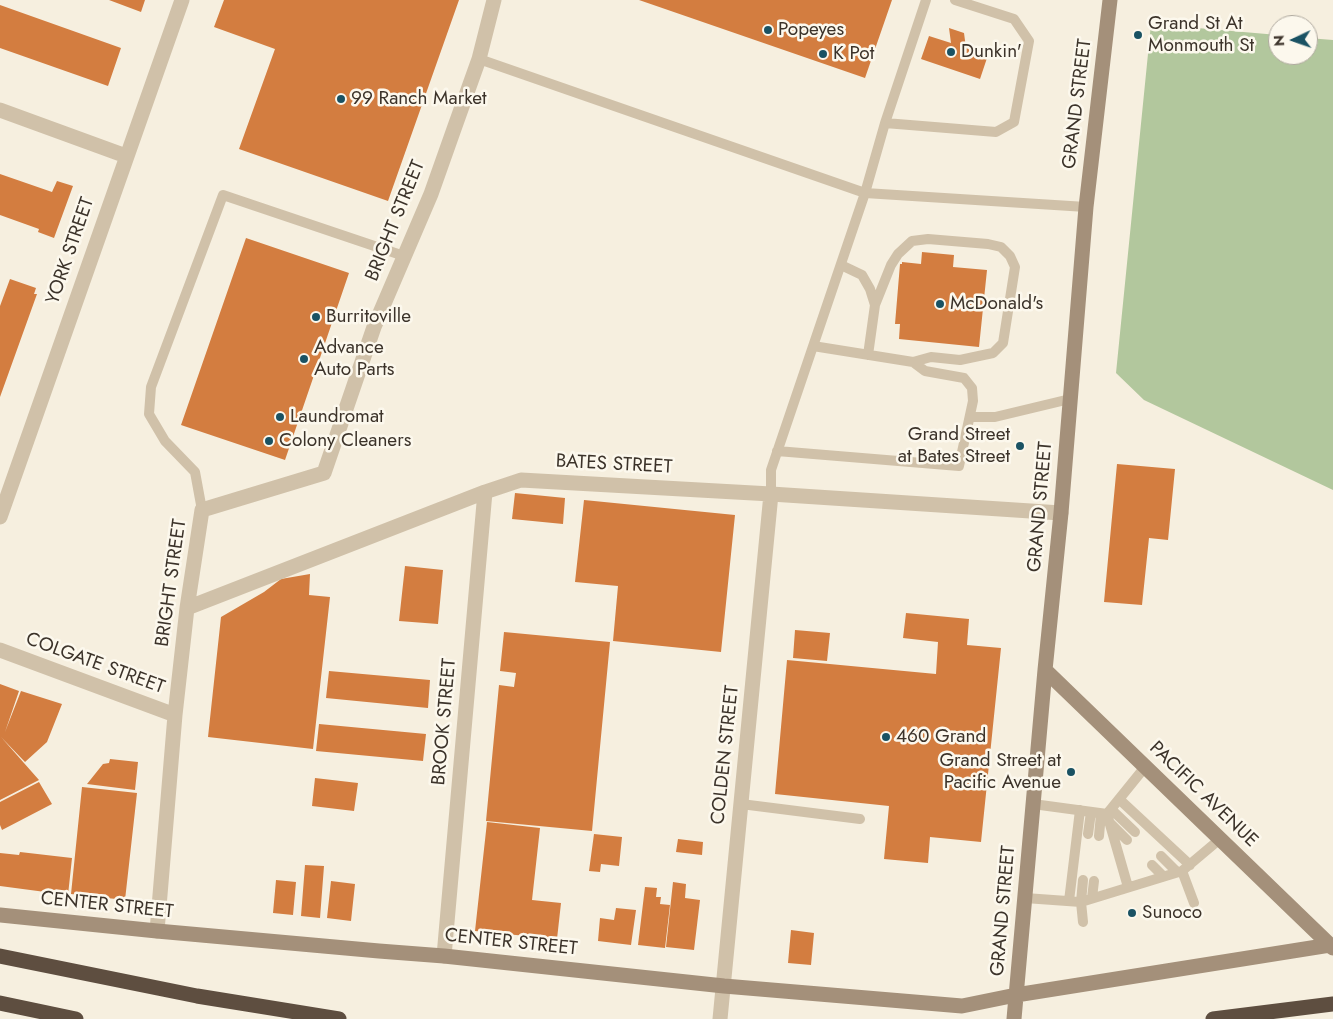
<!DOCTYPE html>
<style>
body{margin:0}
#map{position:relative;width:1333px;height:1019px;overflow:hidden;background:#f6efdf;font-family:Jost,sans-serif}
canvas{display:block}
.north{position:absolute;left:1268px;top:15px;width:50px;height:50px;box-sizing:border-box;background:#fcf8ed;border:1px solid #afa99f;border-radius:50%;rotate:267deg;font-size:14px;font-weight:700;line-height:20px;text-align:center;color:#3c332a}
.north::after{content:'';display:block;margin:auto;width:18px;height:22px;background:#1a5263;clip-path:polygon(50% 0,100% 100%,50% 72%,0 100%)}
</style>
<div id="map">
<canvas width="1333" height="1019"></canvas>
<div class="north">N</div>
</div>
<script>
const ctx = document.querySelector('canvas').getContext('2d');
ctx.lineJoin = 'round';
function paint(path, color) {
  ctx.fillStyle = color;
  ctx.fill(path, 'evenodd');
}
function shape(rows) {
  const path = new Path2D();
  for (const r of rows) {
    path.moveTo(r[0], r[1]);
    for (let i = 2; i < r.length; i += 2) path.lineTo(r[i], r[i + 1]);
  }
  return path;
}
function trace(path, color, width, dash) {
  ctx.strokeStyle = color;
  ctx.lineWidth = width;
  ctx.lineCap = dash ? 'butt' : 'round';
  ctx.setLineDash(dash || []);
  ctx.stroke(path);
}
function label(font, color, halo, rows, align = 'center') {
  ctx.font = font + ' Jost,sans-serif';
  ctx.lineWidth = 5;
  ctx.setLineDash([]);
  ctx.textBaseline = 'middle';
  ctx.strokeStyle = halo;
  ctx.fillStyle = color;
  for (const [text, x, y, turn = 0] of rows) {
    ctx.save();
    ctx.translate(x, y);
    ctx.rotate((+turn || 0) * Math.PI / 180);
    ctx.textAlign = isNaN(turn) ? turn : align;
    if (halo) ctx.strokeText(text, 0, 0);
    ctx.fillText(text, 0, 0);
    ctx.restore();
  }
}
paint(shape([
 [1151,24,1278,35,1278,55,1308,55,1308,38,1333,40,1333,490,1144,400,1116,373]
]), '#b2c79d');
paint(shape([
 [109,0,145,0,141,12],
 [224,0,459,0,388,201,239,149,275,49,214,27],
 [639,0,892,0,865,78],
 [0,5,121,48,108,86,0,48],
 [949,28,964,33,966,48,988,55,980,79,921,59,929,36,951,43],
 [0,174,52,192,57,181,73,186,54,238,38,232,39,229,0,215],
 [246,238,349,273,285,460,181,425],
 [922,252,954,255,953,267,987,270,979,347,899,339,900,324,895,324,900,264,902,264,902,262,921,264],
 [10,279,36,288,34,294,37,294,0,397,0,306],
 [1117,464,1175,469,1168,540,1149,538,1142,605,1104,602],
 [515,493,565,498,563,524,512,519],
 [584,500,735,515,721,652,613,641,618,586,575,582],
 [405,566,443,570,438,624,399,621],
 [310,574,309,595,330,597,313,749,208,737,221,617,264,592,281,579],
 [906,613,969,619,967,645,1001,648,981,842,930,837,928,863,884,859,889,806,775,794,787,660,936,674,938,642,903,638],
 [795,630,830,633,827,661,793,658],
 [504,632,610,642,592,831,486,821,499,685,514,687,516,673,500,671],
 [329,671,430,680,428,708,326,698],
 [0,684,19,691,5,732,21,691,62,704,47,742,25,762,1,737,39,780,0,800],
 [319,724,426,734,423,761,316,751],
 [110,759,138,762,135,790,87,784,103,764,109,763],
 [315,778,358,783,354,811,312,806],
 [39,782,52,804,2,830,0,825,0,802],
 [82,787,137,793,125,900,71,894],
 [487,822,540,828,532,900,561,903,557,939,475,931],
 [594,834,622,837,619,866,601,864,600,872,589,871],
 [678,839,703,842,702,855,676,852],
 [20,852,72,858,68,895,0,886,0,853,19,855],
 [305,865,324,866,320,918,301,916],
 [276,880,296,882,293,915,273,913],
 [331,881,355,884,351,921,327,918],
 [673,882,686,884,685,898,700,900,694,950,666,947],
 [645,887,657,888,656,897,661,897,660,904,670,905,665,948,638,945],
 [616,908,636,910,631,945,598,941,600,918,614,920],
 [791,930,814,933,811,965,788,963]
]), '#d37d40');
trace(shape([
 [926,0,885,123,865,193,1086,207],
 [479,59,865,193,771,470,771,494],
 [885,123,996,132,1014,122,1029,41,1014,19,955,0],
 [841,265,862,275,870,289,875,305],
 [813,346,913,362,931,357,960,360,993,353,1003,343,1015,267,1010,256,1001,247,988,244,928,239,912,241,898,254,891,265,875,305,868,355],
 [970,417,995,417,1070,399],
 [777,451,959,466,973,401,972,388,964,378,925,371,913,362],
 [202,510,195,472,165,441,149,414,151,387,223,195,404,256],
 [1119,799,1190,865],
 [741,804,860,819],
 [1033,804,1107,814],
 [1111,809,1135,832],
 [1107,814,1128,887],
 [1107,814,1145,767],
 [1110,823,1127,840],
 [1088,834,1091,812],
 [1099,836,1101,814],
 [1161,856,1177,872],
 [1152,865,1163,876],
 [1182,871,1194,903],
 [1083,880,1081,902,1083,922],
 [1025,898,1081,902,1182,871,1220,839],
 [1092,898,1094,881],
 [1069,901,1080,810]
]), '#d0c1a9', 10);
trace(shape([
 [0,110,126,156],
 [0,517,182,0],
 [187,608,485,492,521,480,771,494,1061,513],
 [0,650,175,715],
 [157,931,175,715,187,608,202,510,324,473,374,327,431,194,454,129,479,59,494,0],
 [444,956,485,492],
 [720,1019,771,494]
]), '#d0c1a9', 15);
trace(shape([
 [1045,670,1333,948],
 [0,915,157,931,379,951,444,956,724,986,962,1006,1016,995,1330,945],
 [1014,1019,1045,670,1061,513,1086,207,1110,0]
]), '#a4907a', 15);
trace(shape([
 [0,956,197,996,339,1019],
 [0,1003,76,1019],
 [1213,1019,1333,1004]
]), '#5e4e40', 15);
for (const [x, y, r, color] of [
 [768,30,5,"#1a5263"],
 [1138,35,5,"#1a5263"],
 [951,52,5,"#1a5263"],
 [823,54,5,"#1a5263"],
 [341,99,5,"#1a5263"],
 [940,304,5,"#1a5263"],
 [316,317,5,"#1a5263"],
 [304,359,5,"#1a5263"],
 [280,417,5,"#1a5263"],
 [269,441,5,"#1a5263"],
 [1020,446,5,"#1a5263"],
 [886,737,5,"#1a5263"],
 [1071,772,5,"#1a5263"],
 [1132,913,5,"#1a5263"]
]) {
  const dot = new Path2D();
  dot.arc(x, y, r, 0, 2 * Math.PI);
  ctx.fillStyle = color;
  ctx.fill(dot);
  trace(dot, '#fcf8ed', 2);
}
label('19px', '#3c332a', '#fcf8ed', [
 ["Grand St At",1148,24],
 ["Monmouth St",1148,46],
 ["Popeyes",778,30],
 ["Dunkin'",961,52],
 ["K Pot",833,54],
 ["99 Ranch Market",351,99],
 ["McDonald's",950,304],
 ["Burritoville",326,317],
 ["Advance",314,348],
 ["Auto Parts",314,370],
 ["Laundromat",290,417],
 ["Grand Street",1010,435,"right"],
 ["at Bates Street",1010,457,"right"],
 ["Colony Cleaners",279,441],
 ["460 Grand",896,737],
 ["Grand Street at",1061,761,"right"],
 ["Pacific Avenue",1061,783,"right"],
 ["Sunoco",1142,913]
], 'left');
label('19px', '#3c332a', '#fcf8ed', [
 ["GRAND STREET",1078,104,-83],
 ["BRIGHT STREET",396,221,-68],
 ["YORK STREET",71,251,-71],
 ["BATES STREET",614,465,3],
 ["GRAND STREET",1041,507,-85],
 ["BRIGHT STREET",172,583,-82],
 ["COLGATE STREET",95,664,20],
 ["BROOK STREET",445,722,-85],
 ["COLDEN STREET",726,755,-84],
 ["PACIFIC AVENUE",1203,795,44],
 ["CENTER STREET",107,906,6],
 ["GRAND STREET",1004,911,-85],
 ["CENTER STREET",511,943,6]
]);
</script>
